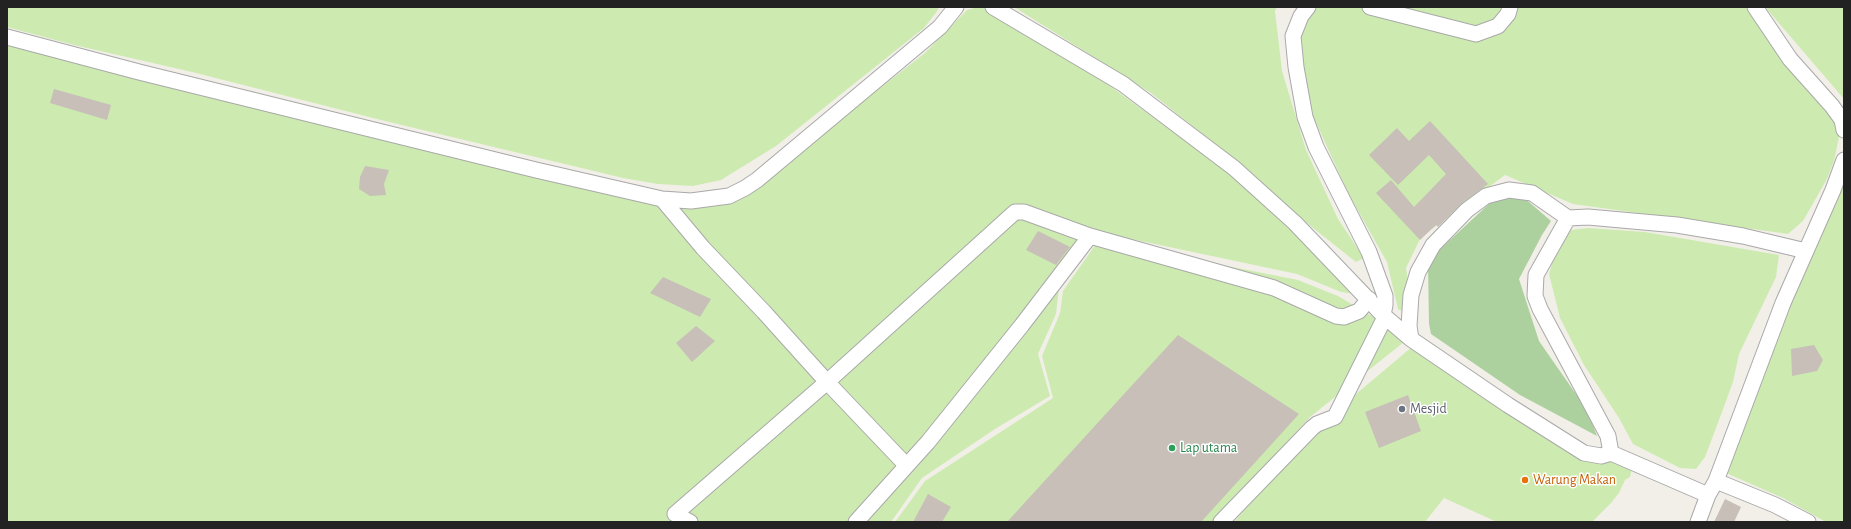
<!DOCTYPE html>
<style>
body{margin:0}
#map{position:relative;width:1851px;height:529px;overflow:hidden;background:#f2efe9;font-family:"Alegreya Sans",sans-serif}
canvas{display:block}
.frame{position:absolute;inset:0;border:8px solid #222;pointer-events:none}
</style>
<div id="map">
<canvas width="1851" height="529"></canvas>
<div class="frame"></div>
</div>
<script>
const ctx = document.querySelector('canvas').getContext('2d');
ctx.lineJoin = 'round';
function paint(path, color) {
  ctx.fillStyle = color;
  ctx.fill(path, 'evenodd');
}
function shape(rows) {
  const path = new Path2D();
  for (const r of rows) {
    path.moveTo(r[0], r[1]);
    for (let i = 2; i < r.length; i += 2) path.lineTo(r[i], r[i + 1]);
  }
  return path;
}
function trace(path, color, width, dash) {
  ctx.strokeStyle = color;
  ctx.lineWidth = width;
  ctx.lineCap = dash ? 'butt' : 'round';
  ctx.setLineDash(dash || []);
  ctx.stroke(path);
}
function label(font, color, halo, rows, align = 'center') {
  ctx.font = font + ' "Alegreya Sans",sans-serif';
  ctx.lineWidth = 3;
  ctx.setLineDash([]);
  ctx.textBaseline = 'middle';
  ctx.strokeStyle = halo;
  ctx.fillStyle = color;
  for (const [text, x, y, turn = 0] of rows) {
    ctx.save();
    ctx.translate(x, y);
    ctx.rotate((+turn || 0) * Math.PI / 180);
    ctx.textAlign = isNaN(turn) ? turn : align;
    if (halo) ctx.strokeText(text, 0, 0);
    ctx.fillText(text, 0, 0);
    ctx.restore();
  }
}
paint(shape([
 [7,7,938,7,938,10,924,28,776,146,721,180,693,186,658,184,623,178,381,120,192,72,74,45,7,27],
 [978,7,982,7,1099,78,1240,181,1358,287,1355,294,1341,292,1297,274,1098,232,1059,288,1056,314,1038,354,1050,396,995,429,922,478,891,522,7,522,7,45,650,204,736,191,853,109,925,53,967,10],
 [1014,7,1277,7,1275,11,1282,71,1306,150,1338,219,1364,258,1356,262,1308,224,1238,162,1151,93],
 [1295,7,1747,7,1827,104,1840,132,1834,161,1827,179,1803,221,1788,234,1573,204,1505,175,1421,237,1406,268,1413,317,1398,309,1387,262,1349,195,1313,116,1301,61],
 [1765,7,1844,7,1844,99],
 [1844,177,1844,522,1826,522,1783,498,1726,473,1766,346],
 [1588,228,1645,232,1779,255,1776,277,1739,354,1733,382,1719,420,1705,457,1696,469,1680,468,1633,444,1619,418,1584,365,1560,318,1549,274,1558,243,1571,230],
 [1096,244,1222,265,1298,280,1338,296,1409,338,1310,417,1214,522,895,522,925,481,1053,398,1042,356,1060,313,1063,291],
 [1419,341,1580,443,1632,467,1630,477,1625,480,1619,493,1611,503,1592,522,1497,522,1444,498,1425,522,1234,522,1318,426]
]), '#cdebb0');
paint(shape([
 [1510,193,1522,196,1551,221,1542,235,1519,279,1539,341,1587,410,1597,436,1520,395,1431,334,1429,324,1428,264,1437,252,1490,203]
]), '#add19e');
paint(shape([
 [54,89,111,105,107,120,50,103],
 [1430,121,1488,184,1462,203,1438,227,1436,225,1420,240,1376,193,1391,180,1414,207,1446,174,1429,155,1398,185,1369,155,1397,128,1409,141],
 [365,166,389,170,384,184,386,195,370,196,359,189,360,177],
 [1038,231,1070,247,1056,265,1026,250],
 [663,277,711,299,700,317,650,293],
 [696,326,715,341,692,362,676,343],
 [1178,335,1299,414,1201,522,1007,522],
 [1814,345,1823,360,1817,371,1792,376,1791,349],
 [1408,395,1421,431,1379,448,1365,412],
 [928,494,951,507,942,522,913,522],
 [1725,499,1741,507,1734,522,1714,522]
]), '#c7bfb8');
const street = shape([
 [993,7,1123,84,1234,168,1295,223,1383,315,1411,339,1508,405,1584,453,1601,456,1611,453],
 [1308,7,1301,16,1293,36,1296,67,1305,117,1316,147,1369,252,1385,296,1385,305,1383,315],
 [1370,7,1476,34,1498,26,1508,14,1510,7],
 [1755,7,1790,59,1832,106,1842,120,1844,130],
 [7,37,139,72,536,170,662,199,691,201,729,196,745,188,757,180,940,27,956,7],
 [662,199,703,248,764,312,827,382,906,465],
 [1568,218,1536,275,1535,296,1540,309,1608,436,1611,453],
 [1411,339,1409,326,1411,295,1418,272,1433,245,1467,210,1486,196,1509,190,1532,193,1568,218,1588,217,1677,225,1743,236,1806,251],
 [1611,453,1708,495,1716,481,1783,303,1833,190,1844,160],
 [1716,481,1775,505,1808,522],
 [690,522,675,514,827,382,1015,212,1024,212,1090,236,1274,288,1336,316,1344,317,1359,311,1369,299],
 [856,522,928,442,1022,325,1090,236],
 [1221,522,1312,428,1317,424,1335,417,1385,317],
 [1698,522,1708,495]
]);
trace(street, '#a9a9a9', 17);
trace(street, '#fff', 15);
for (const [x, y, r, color] of [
 [1402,409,4,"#6b7280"],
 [1172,448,4,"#2e9e5b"],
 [1525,480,4,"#e8710a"]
]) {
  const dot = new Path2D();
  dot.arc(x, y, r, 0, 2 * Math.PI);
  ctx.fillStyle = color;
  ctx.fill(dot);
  trace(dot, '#fff', 1.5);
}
label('14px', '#5b616d', '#fff', [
 ["Mesjid",1410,409]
], 'left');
label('14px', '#27864d', '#fff', [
 ["Lap utama",1180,448]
], 'left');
label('14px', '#c56008', '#fff', [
 ["Warung Makan",1533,480]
], 'left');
</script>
